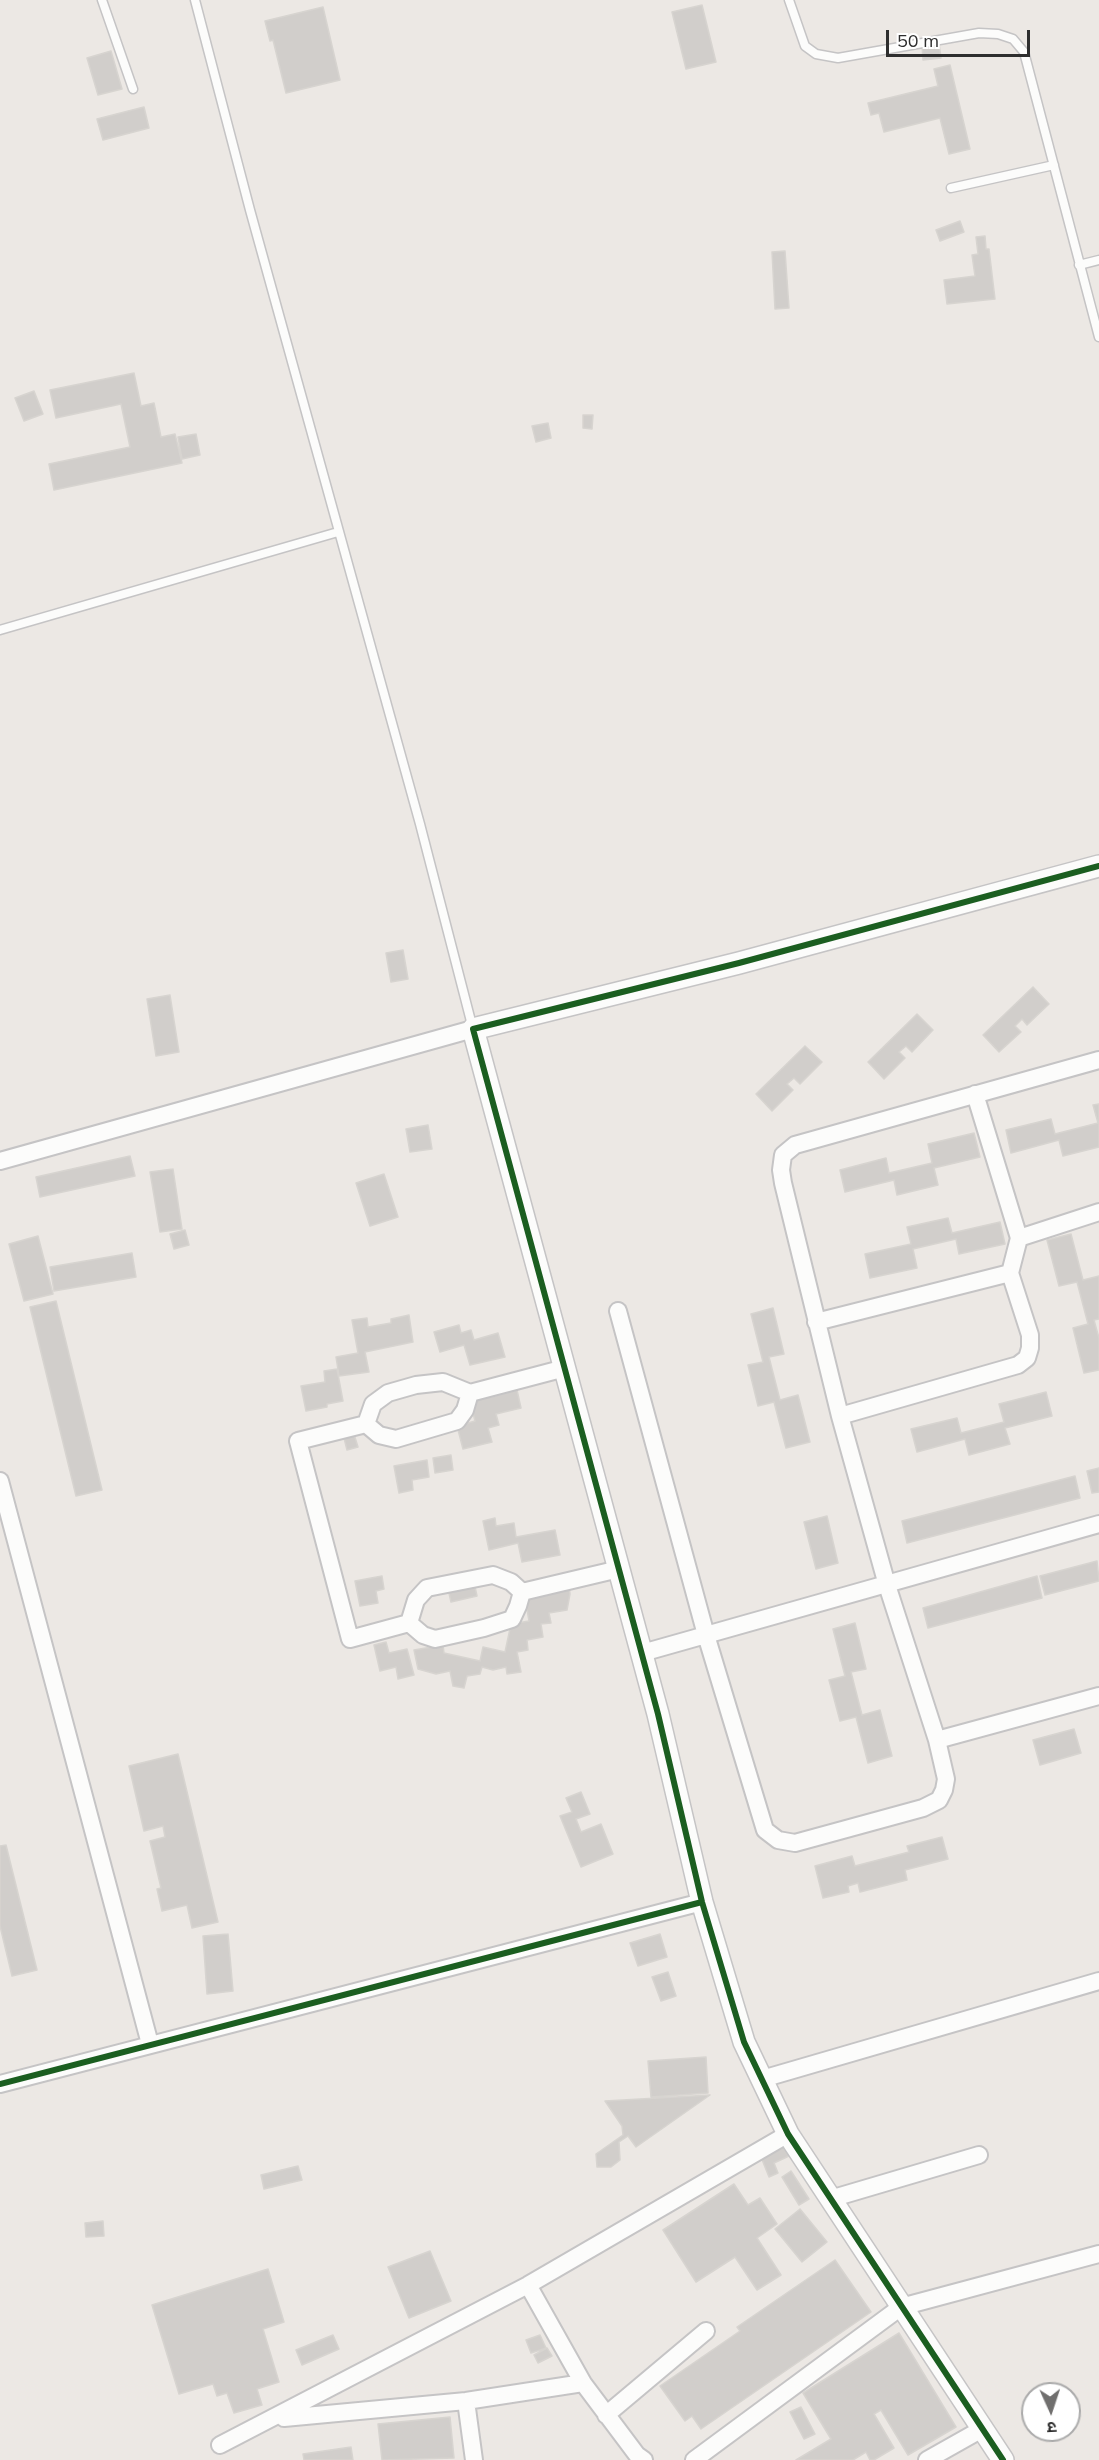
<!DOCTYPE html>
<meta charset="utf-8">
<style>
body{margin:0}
#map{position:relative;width:1099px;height:2460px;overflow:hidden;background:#ece8e4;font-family:Mulish,"Noto Sans Devanagari",sans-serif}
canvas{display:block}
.north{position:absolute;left:1021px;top:2382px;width:60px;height:60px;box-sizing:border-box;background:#fff;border:2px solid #ababab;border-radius:50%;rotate:177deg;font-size:16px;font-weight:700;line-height:24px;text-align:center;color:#2e2e2e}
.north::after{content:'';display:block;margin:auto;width:21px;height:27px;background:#706f6e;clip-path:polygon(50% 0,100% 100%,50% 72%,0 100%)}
.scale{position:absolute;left:886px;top:30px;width:144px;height:27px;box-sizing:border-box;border:3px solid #2e2e2e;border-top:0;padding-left:8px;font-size:18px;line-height:21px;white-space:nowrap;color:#2e2e2e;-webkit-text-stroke:4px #fff;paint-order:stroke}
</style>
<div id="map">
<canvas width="1099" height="2460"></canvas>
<div class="north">उ</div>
<div class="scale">50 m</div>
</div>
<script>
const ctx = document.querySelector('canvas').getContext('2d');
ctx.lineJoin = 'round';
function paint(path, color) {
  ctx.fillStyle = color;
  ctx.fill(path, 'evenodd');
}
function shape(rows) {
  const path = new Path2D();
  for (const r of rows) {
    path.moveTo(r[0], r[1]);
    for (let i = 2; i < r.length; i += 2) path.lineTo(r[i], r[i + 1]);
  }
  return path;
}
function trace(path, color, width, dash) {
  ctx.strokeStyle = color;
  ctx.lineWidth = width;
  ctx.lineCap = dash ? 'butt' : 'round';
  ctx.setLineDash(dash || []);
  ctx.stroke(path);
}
const building = shape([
 [702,5,716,62,686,69,672,12,702,5],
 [323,7,340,80,286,93,273,40,270,41,265,21,323,7],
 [939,43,941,58,923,60,922,45,939,43],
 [111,51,122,89,98,95,87,58,111,51],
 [950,65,970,149,949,154,940,118,884,132,879,113,871,115,868,103,938,86,934,69,950,65],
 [144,107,149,128,103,140,97,119,144,107],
 [960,221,964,232,940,241,936,230,960,221],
 [985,236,986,249,989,249,995,299,947,304,944,280,975,276,972,255,978,254,976,237,985,236],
 [785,251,789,308,775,309,772,252,785,251],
 [134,373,141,406,154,403,161,437,175,434,182,463,54,490,49,464,130,447,121,404,56,418,50,390,134,373],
 [34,391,43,414,24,421,15,398,34,391],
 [583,415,593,415,592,429,583,428,583,415],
 [548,423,551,438,536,442,532,426,548,423],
 [196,434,200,455,182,459,178,437,196,434],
 [403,950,408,979,391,982,386,953,403,950],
 [1033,987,1049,1004,1027,1025,1022,1019,1015,1026,1021,1032,999,1052,983,1035,1033,987],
 [170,995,179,1052,156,1056,147,999,170,995],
 [917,1014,933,1030,912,1052,906,1046,899,1052,905,1058,884,1079,868,1062,917,1014],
 [805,1046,822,1062,800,1084,794,1078,787,1084,793,1090,772,1111,756,1094,805,1046],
 [1099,1104,1099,1147,1063,1156,1059,1140,1011,1153,1006,1130,1051,1119,1055,1134,1098,1123,1093,1105,1099,1104],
 [428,1125,432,1149,410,1152,406,1129,428,1125],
 [974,1133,980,1157,934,1168,938,1185,897,1195,894,1180,845,1192,840,1170,886,1158,889,1173,932,1163,928,1144,974,1133],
 [130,1156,135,1176,40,1197,36,1177,130,1156],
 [173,1169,182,1229,160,1232,150,1172,173,1169],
 [384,1174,398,1217,370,1226,356,1183,384,1174],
 [948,1218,952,1233,1000,1222,1005,1244,959,1254,956,1239,913,1249,917,1268,870,1278,865,1254,911,1244,907,1227,948,1218],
 [185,1230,189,1245,174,1249,170,1234,185,1230],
 [1071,1234,1083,1280,1099,1276,1099,1319,1094,1320,1099,1338,1099,1370,1084,1373,1073,1328,1088,1324,1077,1282,1059,1286,1047,1240,1071,1234],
 [38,1236,53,1294,24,1301,9,1244,38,1236],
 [132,1253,136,1277,54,1291,50,1267,132,1253],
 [56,1301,102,1490,76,1496,30,1307,56,1301],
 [773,1308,784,1354,769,1357,780,1400,798,1395,810,1442,786,1448,774,1402,758,1406,748,1365,763,1362,751,1314,773,1308],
 [409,1315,413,1342,365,1352,369,1372,339,1376,336,1357,358,1353,352,1320,367,1318,368,1327,391,1323,391,1319,409,1315],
 [459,1325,461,1333,471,1330,474,1340,498,1333,505,1357,470,1365,464,1345,440,1352,434,1332,459,1325],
 [337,1369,343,1401,327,1404,327,1407,306,1411,301,1386,325,1382,324,1371,337,1369],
 [517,1390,521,1408,496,1414,499,1425,488,1428,492,1442,463,1449,457,1426,475,1421,469,1398,490,1393,491,1397,517,1390],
 [1046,1392,1052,1416,1005,1428,1010,1444,969,1455,965,1439,917,1452,911,1429,957,1418,961,1433,1004,1422,999,1404,1046,1392],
 [353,1431,358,1447,347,1450,343,1434,353,1431],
 [451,1455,453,1470,435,1473,433,1458,451,1455],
 [427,1460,429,1477,412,1480,413,1490,399,1493,394,1466,427,1460],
 [1099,1468,1099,1492,1092,1493,1087,1471,1099,1468],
 [1075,1476,1080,1498,907,1543,902,1521,1075,1476],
 [827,1516,838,1563,816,1569,804,1522,827,1516],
 [495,1518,496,1526,514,1523,516,1537,555,1530,560,1555,522,1562,518,1543,489,1550,483,1521,495,1518],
 [1097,1561,1099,1581,1045,1595,1040,1576,1097,1561],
 [382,1576,384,1589,376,1591,378,1603,360,1606,355,1581,382,1576],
 [1037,1576,1042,1598,928,1628,923,1608,1037,1576],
 [474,1582,477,1596,451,1602,448,1589,474,1582],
 [569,1585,570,1594,567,1610,549,1613,551,1623,541,1624,543,1637,527,1640,528,1650,517,1652,521,1672,507,1674,506,1667,493,1670,482,1667,480,1674,467,1676,464,1688,453,1686,450,1671,436,1674,418,1669,414,1650,443,1645,444,1653,480,1661,483,1647,505,1652,511,1624,529,1621,524,1592,569,1585],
 [855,1623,866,1669,851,1672,862,1715,880,1710,892,1756,868,1763,856,1717,840,1721,829,1680,845,1676,833,1629,855,1623],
 [386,1642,389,1653,407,1649,414,1675,398,1679,396,1667,380,1671,374,1645,386,1642],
 [1074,1729,1081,1753,1040,1765,1033,1740,1074,1729],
 [178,1754,218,1922,192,1928,187,1905,162,1911,157,1889,161,1888,150,1841,165,1837,163,1826,144,1831,129,1766,178,1754],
 [581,1792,590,1814,576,1819,581,1832,601,1824,613,1854,581,1867,560,1816,572,1812,566,1798,581,1792],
 [942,1837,948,1859,905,1870,907,1880,860,1892,858,1883,848,1886,849,1892,823,1898,815,1866,852,1856,855,1866,909,1852,907,1846,942,1837],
 [6,1845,37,1970,12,1976,0,1926,0,1846,6,1845],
 [228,1934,233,1991,207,1994,203,1936,228,1934],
 [660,1934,667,1957,638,1966,630,1943,660,1934],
 [668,1972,676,1996,661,2001,652,1977,668,1972],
 [706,2057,708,2093,651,2097,648,2061,706,2057],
 [710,2095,636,2147,628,2136,619,2142,620,2160,611,2167,597,2167,596,2154,623,2135,622,2126,605,2101,710,2095],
 [785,2147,789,2156,774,2163,778,2173,769,2177,761,2157,785,2147],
 [298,2166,302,2180,264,2189,261,2175,298,2166],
 [791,2171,809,2199,799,2205,782,2177,791,2171],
 [734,2184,748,2205,760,2198,777,2224,757,2238,781,2275,757,2290,735,2257,696,2282,663,2230,734,2184],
 [800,2209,827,2242,802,2262,775,2229,800,2209],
 [103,2221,104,2236,86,2237,85,2223,103,2221],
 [430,2251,451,2301,409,2318,388,2267,430,2251],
 [835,2260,871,2312,701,2429,692,2416,685,2421,660,2386,740,2331,737,2327,835,2260],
 [268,2269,284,2322,263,2329,279,2382,257,2389,262,2405,234,2413,227,2393,217,2396,213,2384,179,2394,152,2305,268,2269],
 [899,2333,956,2427,908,2455,881,2410,874,2414,894,2448,874,2460,870,2460,866,2452,853,2460,796,2460,831,2439,803,2393,899,2333],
 [333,2335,339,2349,302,2365,296,2350,333,2335],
 [540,2335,546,2348,531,2353,526,2340,540,2335],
 [547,2348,552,2356,538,2363,534,2355,547,2348],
 [801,2407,815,2434,804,2439,790,2412,801,2407],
 [450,2417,454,2458,382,2460,378,2424,450,2417],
 [351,2447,353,2460,304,2460,303,2454,351,2447]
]);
paint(building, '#d1cecb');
trace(building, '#d7d4d0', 1.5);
const service = shape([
 [102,0,133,89],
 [195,0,250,210,420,824,473,1029],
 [789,0,805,46,816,54,838,58,979,33,998,34,1013,39,1024,52,1099,337],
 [951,188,1054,165],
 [1079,265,1099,260],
 [0,630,338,532]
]);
const minor = shape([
 [0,1161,473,1029],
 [1019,1238,1099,1212],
 [618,1311,706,1635,765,1830,778,1840,795,1843,923,1808,939,1800,944,1790,946,1779,937,1740,887,1585,840,1416,783,1183,781,1170,783,1155,795,1145,1099,1060],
 [816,1322,1010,1273],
 [565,1368,470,1393,443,1382,416,1385,388,1393,373,1404,366,1424,298,1441,350,1639,409,1623,423,1635,435,1639,484,1628,512,1619,518,1606,522,1592,619,1569],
 [840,1416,1018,1365,1027,1358,1030,1348,1030,1335,1010,1273,1019,1238,975,1094],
 [366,1424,379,1435,396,1439,457,1421,465,1410,470,1393],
 [0,1481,150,2044],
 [409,1623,416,1600,427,1588,493,1575,511,1582,522,1592],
 [642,1653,1099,1524],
 [937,1740,1099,1696],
 [762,2079,1099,1981],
 [0,2084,702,1902],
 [830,2199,979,2155],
 [528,2285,583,2383,637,2455,644,2460],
 [466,2401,474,2460],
 [606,2415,706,2331],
 [284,2418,466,2401,583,2383],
 [220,2445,528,2285,788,2134],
 [694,2460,901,2307,1099,2254],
 [927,2460,982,2429]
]);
const tertiary = shape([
 [1003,2460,788,2134,744,2042,702,1902,658,1714,473,1029,739,963,1099,866]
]);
trace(service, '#c5c4c5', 11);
trace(minor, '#c5c4c5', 20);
trace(tertiary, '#c5c4c5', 24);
trace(service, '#fcfcfb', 8);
trace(minor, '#fcfcfb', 16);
trace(tertiary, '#fcfcfb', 21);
trace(shape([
 [0,2084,702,1902],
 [1003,2460,788,2134,744,2042,702,1902,658,1714,473,1029,739,963,1099,866]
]), '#1b5e20', 6);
</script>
